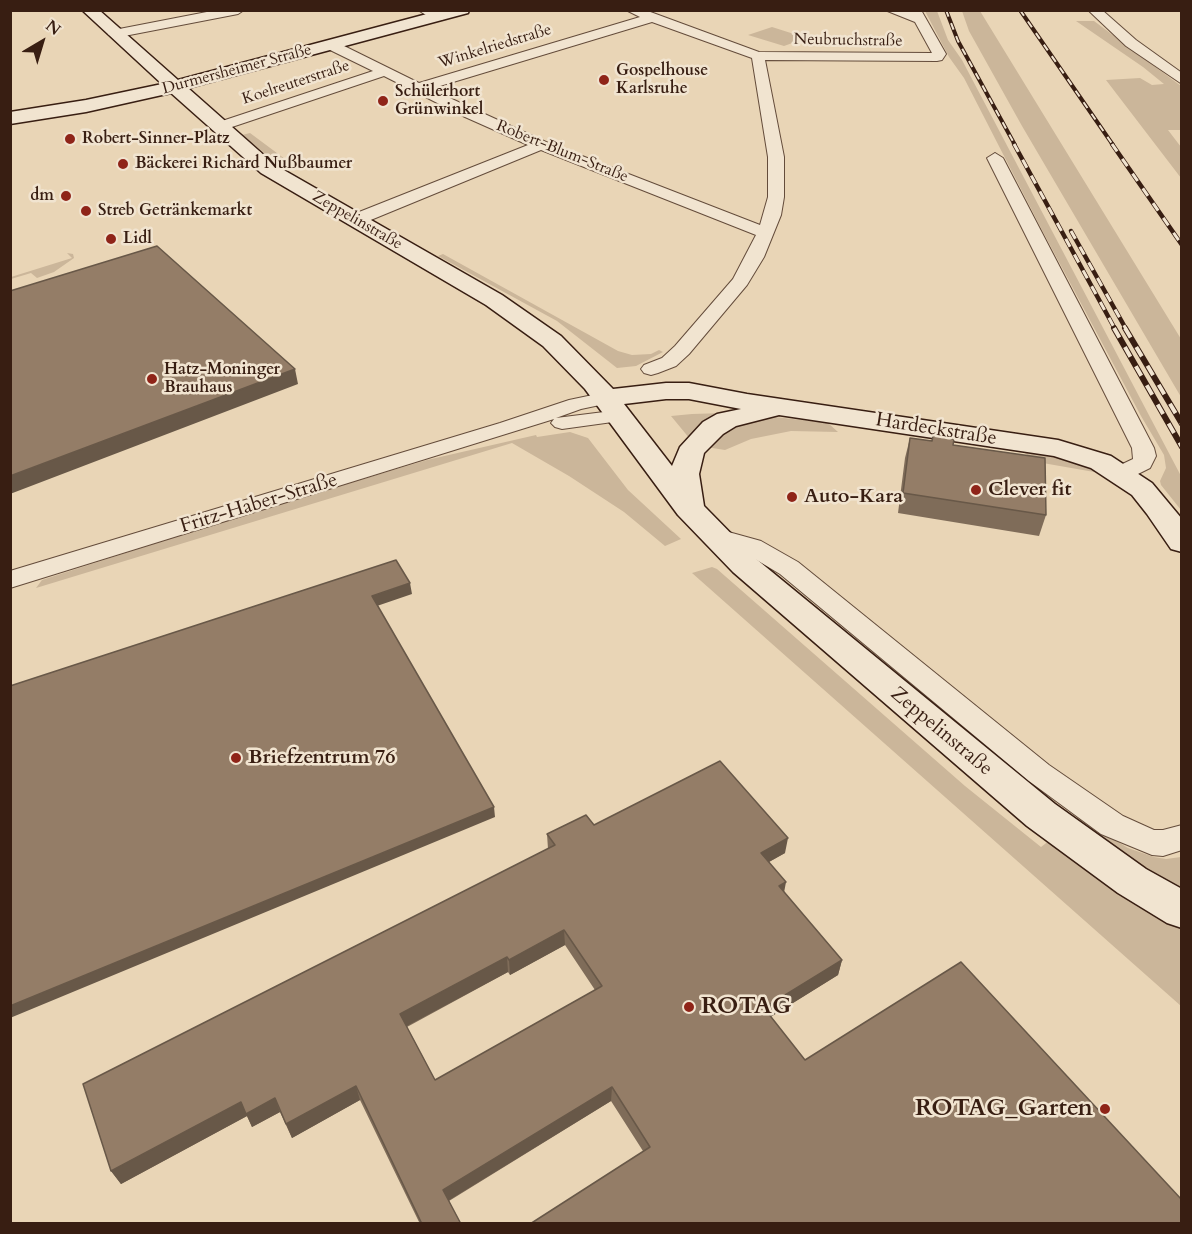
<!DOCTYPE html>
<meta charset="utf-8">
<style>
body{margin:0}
#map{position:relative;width:1192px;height:1234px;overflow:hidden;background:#e9d5b6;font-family:Cardo,serif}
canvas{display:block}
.frame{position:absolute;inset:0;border:12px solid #381e12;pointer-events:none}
.north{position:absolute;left:12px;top:12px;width:60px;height:60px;-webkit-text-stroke:4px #f1e4d0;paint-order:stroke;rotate:38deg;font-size:16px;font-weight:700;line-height:24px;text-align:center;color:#381e12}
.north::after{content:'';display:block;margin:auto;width:21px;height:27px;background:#381e12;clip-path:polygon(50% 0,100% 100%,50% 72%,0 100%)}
</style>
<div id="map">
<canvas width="1192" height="1234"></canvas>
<div class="frame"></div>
<div class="north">N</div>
</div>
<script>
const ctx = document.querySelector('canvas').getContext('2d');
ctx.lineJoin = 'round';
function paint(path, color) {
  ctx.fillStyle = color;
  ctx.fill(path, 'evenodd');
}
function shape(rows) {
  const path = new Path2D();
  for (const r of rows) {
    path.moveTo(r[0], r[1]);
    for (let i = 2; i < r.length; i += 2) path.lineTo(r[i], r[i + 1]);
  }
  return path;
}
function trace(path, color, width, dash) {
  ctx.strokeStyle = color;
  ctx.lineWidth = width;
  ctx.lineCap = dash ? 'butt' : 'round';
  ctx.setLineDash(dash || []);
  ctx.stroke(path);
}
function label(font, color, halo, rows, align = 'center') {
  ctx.font = font + ' Cardo,serif';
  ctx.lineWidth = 5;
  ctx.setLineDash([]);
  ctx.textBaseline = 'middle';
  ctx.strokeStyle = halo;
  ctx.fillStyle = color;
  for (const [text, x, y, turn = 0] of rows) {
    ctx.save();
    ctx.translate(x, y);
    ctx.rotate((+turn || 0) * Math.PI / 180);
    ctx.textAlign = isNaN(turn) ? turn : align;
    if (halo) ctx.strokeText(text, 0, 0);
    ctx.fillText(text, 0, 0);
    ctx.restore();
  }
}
paint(shape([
 [925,11,937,11,948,40,962,60,1181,476,1181,510,1161,485,1160,481,1166,468,1164,455,1141,416,1043,232,964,78,949,57],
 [962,11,980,11,1181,339,1181,397,1022,126,969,31],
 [1076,21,1094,21,1181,86,1181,130,1168,130,1181,147,1181,178,1106,80,1140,78,1152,85,1164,84,1143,67],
 [772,27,794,34,809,37,784,46,748,35],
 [250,133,289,162,279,165,242,135],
 [67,253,73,254,74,258,54,272,37,278,31,273,11,279,11,277,72,258],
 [443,254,618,351,632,355,651,354,659,350,663,352,636,366,617,368,557,321,438,256],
 [725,413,690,439,671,416,692,414],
 [775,417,828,423,838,432,791,431,751,439,725,450,706,447,730,427,756,419],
 [570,432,588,438,628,490,681,539,665,546,624,512,569,476,512,443,36,588,42,580,249,513,427,460,536,435,537,437],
 [1019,449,1057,456,1100,473,1037,462],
 [712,567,717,569,965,786,1041,847,1081,816,1100,831,1128,848,1154,857,1166,859,1181,857,1181,1006,692,573]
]), '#cbb69a');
const street = shape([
 [217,10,244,10,238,14,114,38,108,34,114,30,217,10],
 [418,10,434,10,444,17,442,20,434,20,418,10],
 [626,10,645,10,759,52,932,53,915,22,885,10,921,10,946,54,942,60,937,61,765,60,784,157,784,197,781,215,764,257,747,285,689,354,676,366,658,373,651,375,644,373,641,369,644,365,662,358,675,346,733,279,756,235,541,150,361,224,349,224,347,220,349,216,528,145,465,117,384,76,223,130,213,130,211,127,213,124,373,71,326,48,325,45,326,42,336,42,419,83,640,17,626,10],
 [652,22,752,58,768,157,768,197,760,225,546,142,430,89,652,22],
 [1088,10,1102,10,1136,40,1182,73,1182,84,1126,46,1088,10],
 [995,153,1003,158,1154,448,1156,456,1150,468,1130,478,1122,480,1114,478,1111,473,1114,468,1133,459,1132,448,987,158,995,153],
 [607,392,614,394,617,398,614,402,581,409,556,418,620,410,627,412,631,416,627,420,562,429,555,427,551,423,554,419,10,588,10,571,500,423,569,400,607,392],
 [714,528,761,541,798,562,1049,765,1123,816,1154,830,1163,830,1182,825,1182,850,1163,856,1152,855,1101,834,1029,781,780,574,745,553,706,541,702,536,706,531,714,528]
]);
const secondary = shape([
 [82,10,99,10,178,80,442,10,469,10,468,13,188,88,275,165,502,295,561,336,613,389,666,383,689,383,747,394,1058,440,1111,456,1152,483,1182,519,1182,552,1171,549,1147,514,1132,495,1091,468,1054,456,779,415,736,426,723,434,704,453,699,474,704,506,755,558,1055,804,1146,869,1182,889,1182,928,1167,923,1118,893,1027,826,733,572,678,515,585,389,543,346,486,305,261,173,171,93,86,112,10,124,10,112,86,100,162,84,82,10],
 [666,399,689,399,741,409,717,414,703,422,680,447,672,466,624,404,666,399]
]);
trace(street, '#644c3b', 2);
trace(secondary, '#381e12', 3);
paint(street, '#f1e4d0');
paint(secondary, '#f1e4d0');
const railFar2 = shape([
 [946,10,958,41,1015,145],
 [1020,10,1113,145]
]);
const railFar1 = shape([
 [1014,144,1115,329],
 [1112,144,1182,245],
 [1071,231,1126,329]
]);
const rail = shape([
 [1114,328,1182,447],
 [1125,328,1182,424]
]);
trace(railFar2, '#381e12', 4);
trace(railFar1, '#381e12', 4.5);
trace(rail, '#381e12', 6);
trace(railFar2, '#f1e4d0', 2, [7]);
trace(railFar1, '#f1e4d0', 3, [9]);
trace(rail, '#f1e4d0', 4, [11]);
paint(shape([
 [933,436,953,445,1046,515,1039,536,898,513,905,458,910,438,932,441],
 [594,825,785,853,769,862,784,892,842,960,838,975,770,1017,805,1060,1182,1200,643,1151,611,1101,449,1201,461,1224,420,1224,360,1100,292,1138,280,1112,252,1127,247,1116,121,1184,111,1171,548,849,547,834],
 [565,945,595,990,435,1080,407,1027,508,972,510,975]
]), '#7f6c59');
paint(shape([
 [295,369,298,384,10,494,10,476],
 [410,583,412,594,374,607,372,596],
 [494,807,495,817,10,1018,10,1006],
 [788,838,785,853,758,868,761,853],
 [786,882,783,898,779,886],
 [564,930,565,945,510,975,509,960],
 [507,957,508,972,403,1028,400,1014],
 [842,960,838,975,761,1023,764,1008],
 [356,1086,360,1100,292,1138,286,1124],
 [612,1087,611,1101,446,1202,443,1190],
 [275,1098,280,1112,252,1127,247,1116,121,1184,111,1171,241,1102]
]), '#685848');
const building = shape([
 [157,246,295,369,10,476,10,291,157,246],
 [933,436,954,439,953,445,1045,458,1046,515,903,493,910,438,932,441,933,436],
 [396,560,410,583,372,596,494,807,10,1006,10,686,396,560],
 [720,761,788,838,761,853,786,882,779,886,842,960,764,1008,805,1060,961,962,1182,1200,1182,1224,530,1224,650,1147,612,1087,443,1190,461,1224,422,1224,356,1086,286,1124,275,1098,246,1114,241,1102,111,1171,83,1084,555,845,547,834,586,815,594,825,720,761],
 [564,930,602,986,435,1080,400,1014,507,957,509,960,564,930]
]);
paint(building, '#947d67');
trace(building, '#685848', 1.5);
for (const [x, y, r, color] of [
 [604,80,6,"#8f2418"],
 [383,101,6,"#8f2418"],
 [70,139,6,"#8f2418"],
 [123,164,6,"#8f2418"],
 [66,196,6,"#8f2418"],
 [86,211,6,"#8f2418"],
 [111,239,6,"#8f2418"],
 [152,379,6,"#8f2418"],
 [976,490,6,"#8f2418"],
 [792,497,6,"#8f2418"],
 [236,758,6,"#8f2418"],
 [689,1007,6,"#8f2418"],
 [1105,1109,6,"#8f2418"]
]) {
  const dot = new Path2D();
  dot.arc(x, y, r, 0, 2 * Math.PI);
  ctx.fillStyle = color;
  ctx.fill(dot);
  trace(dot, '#f1e4d0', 2);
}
label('16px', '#381e12', '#f1e4d0', [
 ["Neubruchstraße",848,41,1],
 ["Winkelriedstraße",495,47,-17],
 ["Durmersheimer Straße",237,70,-15],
 ["Koelreuterstraße",296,83,-18],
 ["Robert-Blum-Straße",562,152,22],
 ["Zeppelinstraße",357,221,30]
]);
label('bold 16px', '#381e12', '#f1e4d0', [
 ["Gospelhouse",616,71],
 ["Karlsruhe",616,89],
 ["Schülerhort",395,92],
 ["Grünwinkel",395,110],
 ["Robert-Sinner-Platz",82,139],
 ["Bäckerei Richard Nußbaumer",135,164],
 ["dm",54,196,"right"],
 ["Streb Getränkemarkt",98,211],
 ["Lidl",123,239],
 ["Hatz-Moninger",164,370],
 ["Brauhaus",164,388]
], 'left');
label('20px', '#381e12', '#f1e4d0', [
 ["Hardeckstraße",936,430,9],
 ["Fritz-Haber-Straße",259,504,-17],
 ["Zeppelinstraße",941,732,40]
]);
label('bold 20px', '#381e12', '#f1e4d0', [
 ["Clever fit",988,490],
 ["Auto-Kara",804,497],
 ["Briefzentrum 76",248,758]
], 'left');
label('bold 24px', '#381e12', '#f1e4d0', [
 ["ROTAG",701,1007],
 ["ROTAG_Garten",1093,1109,"right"]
], 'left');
</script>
